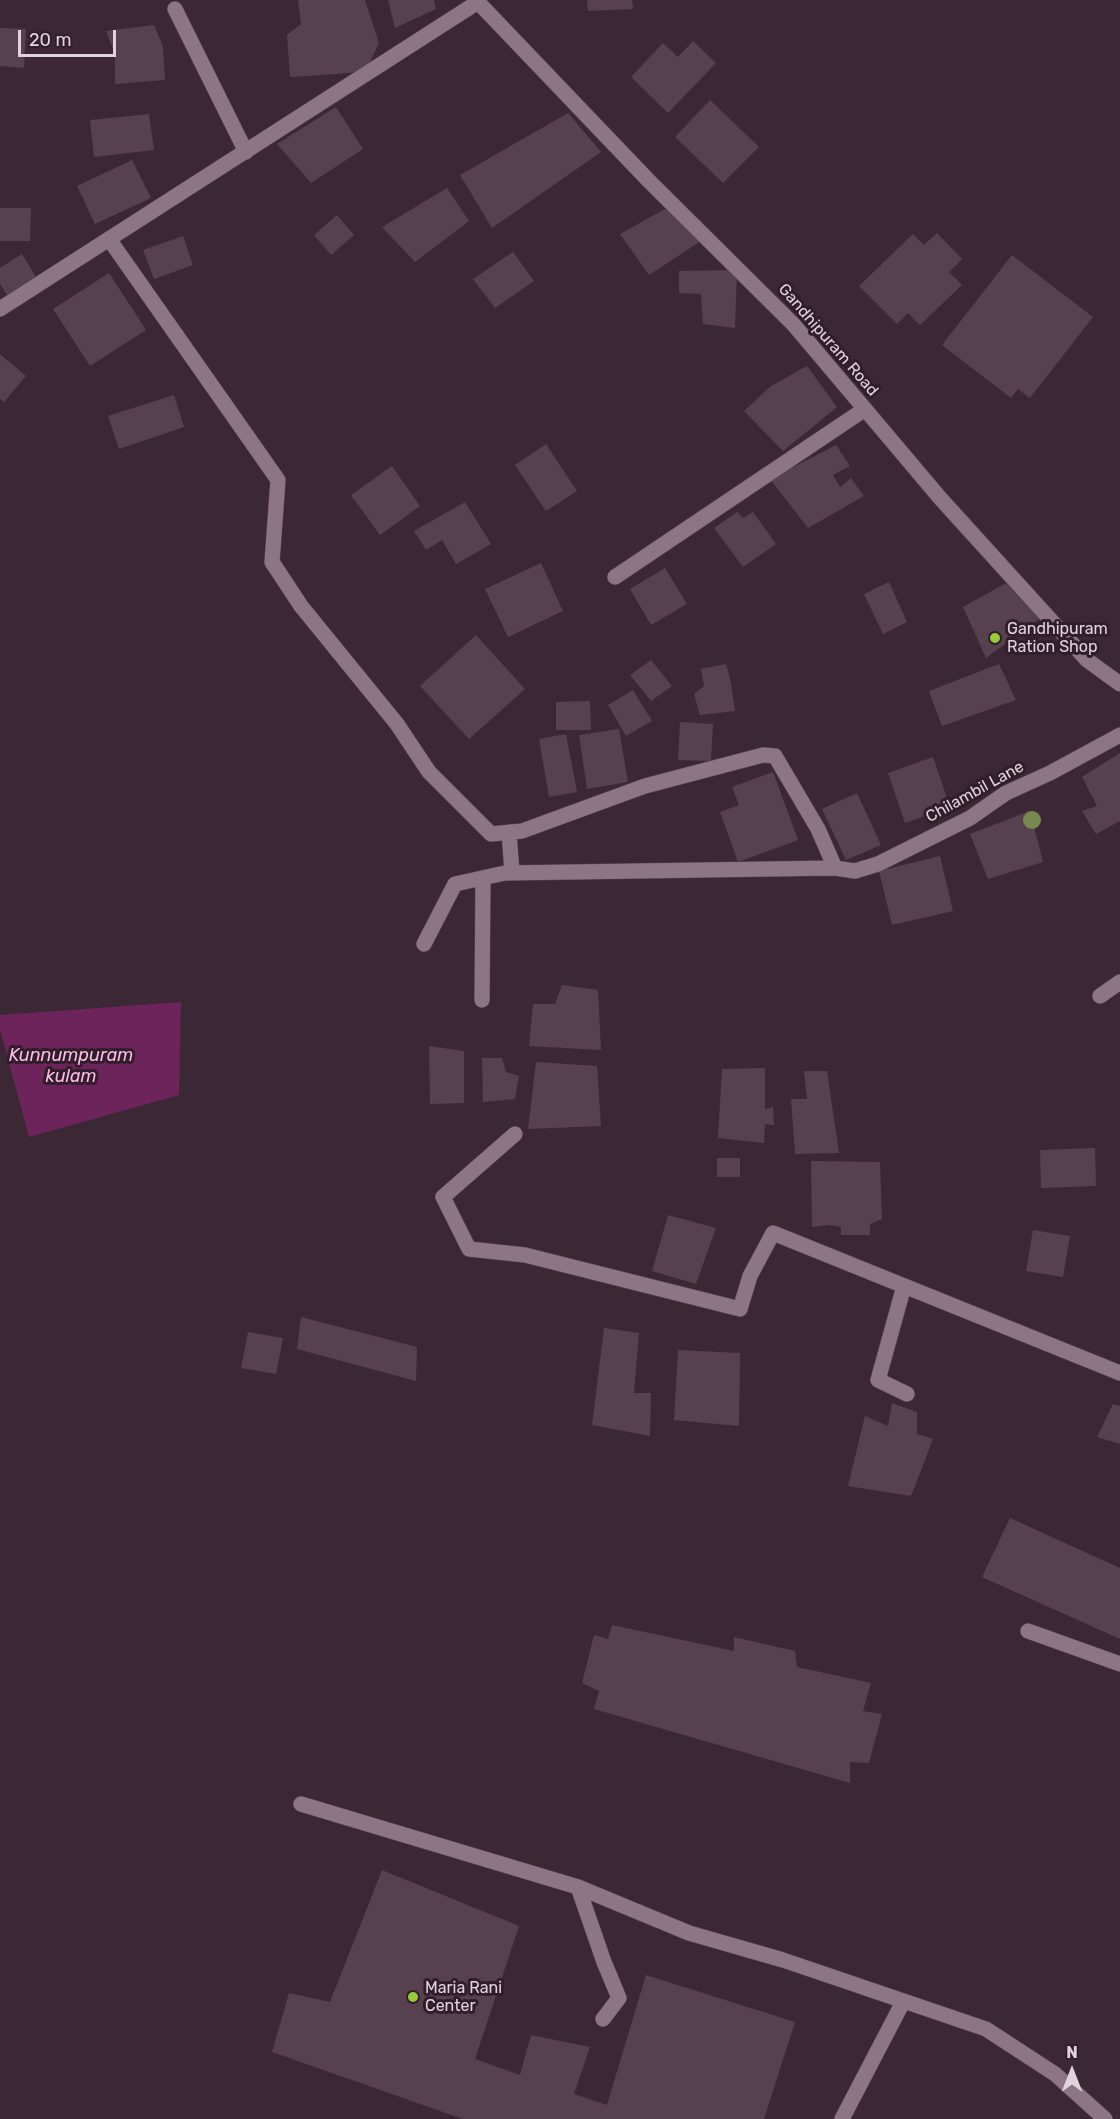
<!DOCTYPE html>
<style>
body{margin:0}
#map{position:relative;width:1120px;height:2119px;overflow:hidden;background:#3c2835;font-family:Rubik,sans-serif}
canvas{display:block}
.north{position:absolute;left:1042px;top:2041px;width:60px;height:60px;-webkit-text-stroke:4px #321e2b;paint-order:stroke;rotate:0deg;font-size:16px;font-weight:700;line-height:24px;text-align:center;color:#e1d3dc}
.north::after{content:'';display:block;margin:auto;width:21px;height:27px;background:#e1d3dc;clip-path:polygon(50% 0,100% 100%,50% 72%,0 100%)}
.scale{position:absolute;left:18px;top:30px;width:98px;height:27px;box-sizing:border-box;border:3px solid #e1d3dc;border-top:0;padding-left:8px;font-size:18px;line-height:21px;white-space:nowrap;color:#e1d3dc;-webkit-text-stroke:4px #321e2b;paint-order:stroke}
</style>
<div id="map">
<canvas width="1120" height="2119"></canvas>
<div class="north">N</div>
<div class="scale">20 m</div>
</div>
<script>
const ctx = document.querySelector('canvas').getContext('2d');
ctx.lineJoin = 'round';
function paint(path, color) {
  ctx.fillStyle = color;
  ctx.fill(path, 'evenodd');
}
function shape(rows) {
  const path = new Path2D();
  for (const r of rows) {
    path.moveTo(r[0], r[1]);
    for (let i = 2; i < r.length; i += 2) path.lineTo(r[i], r[i + 1]);
  }
  return path;
}
function trace(path, color, width, dash) {
  ctx.strokeStyle = color;
  ctx.lineWidth = width;
  ctx.lineCap = dash ? 'butt' : 'round';
  ctx.setLineDash(dash || []);
  ctx.stroke(path);
}
function label(font, color, halo, rows, align = 'center') {
  ctx.font = font + ' Rubik,sans-serif';
  ctx.lineWidth = 6;
  ctx.setLineDash([]);
  ctx.textBaseline = 'middle';
  ctx.strokeStyle = halo;
  ctx.fillStyle = color;
  for (const [text, x, y, turn = 0] of rows) {
    ctx.save();
    ctx.translate(x, y);
    ctx.rotate((+turn || 0) * Math.PI / 180);
    ctx.textAlign = isNaN(turn) ? turn : align;
    if (halo) ctx.strokeText(text, 0, 0);
    ctx.fillText(text, 0, 0);
    ctx.restore();
  }
}
paint(shape([
 [181,1002,179,1095,29,1137,0,1029,0,1015]
]), '#6d245b');
paint(shape([
 [298,0,365,0,379,43,365,72,290,77,287,35,301,24],
 [388,0,434,0,436,9,395,28],
 [587,0,632,0,633,9,588,11],
 [154,25,163,47,165,80,115,84,115,54,106,31],
 [0,28,26,29,24,68,0,66],
 [693,41,716,63,668,113,631,77,663,43,678,57],
 [710,100,759,147,723,183,675,137],
 [336,107,363,149,311,183,277,144],
 [568,113,601,152,492,228,460,175],
 [149,114,154,150,94,157,90,120],
 [132,160,151,198,95,224,77,186],
 [447,188,469,221,415,262,382,227],
 [672,205,701,241,649,275,620,234],
 [0,208,31,208,30,241,0,241],
 [337,215,354,235,331,255,314,235],
 [937,233,962,259,949,272,962,285,920,325,908,313,897,324,859,286,913,234,924,245],
 [183,236,193,265,154,279,143,250],
 [513,252,534,281,495,308,473,279],
 [22,254,36,277,7,295,0,284,0,268],
 [1012,255,1093,317,1030,398,1018,389,1011,398,942,345],
 [737,270,735,328,703,324,701,294,679,293,679,271],
 [109,273,146,330,90,366,53,309],
 [0,354,26,376,4,402,0,399],
 [807,366,837,407,783,451,744,411,771,386],
 [174,395,184,427,119,449,108,416],
 [546,444,577,491,546,511,515,465],
 [836,445,850,466,833,475,840,487,851,478,864,496,808,528,770,479],
 [392,466,420,506,380,535,351,495],
 [465,502,491,544,456,564,442,540,426,550,414,531],
 [737,512,743,518,753,512,776,544,743,567,714,528],
 [541,563,563,611,508,637,485,589],
 [665,568,687,604,651,625,630,589],
 [889,582,907,622,883,634,864,594],
 [1006,583,1039,619,986,658,963,607],
 [476,635,525,689,469,739,420,686],
 [651,660,672,686,651,701,630,675],
 [726,664,731,683,735,711,700,715,694,694,704,686,701,669],
 [999,664,1016,700,942,726,929,691],
 [633,690,652,721,626,736,608,705],
 [590,701,591,730,556,730,556,702],
 [680,722,713,724,711,761,678,760],
 [619,729,628,782,587,789,579,735],
 [566,734,577,792,549,797,539,739],
 [1120,753,1120,821,1096,834,1082,811,1097,806,1082,777],
 [933,757,950,807,905,823,888,773],
 [773,772,798,840,738,862,720,812,739,805,732,787],
 [857,793,881,845,846,860,822,809],
 [1030,811,1043,862,988,879,970,834],
 [940,856,953,911,892,925,879,871],
 [562,985,598,990,601,1050,529,1046,533,1004,555,1004],
 [429,1046,464,1051,464,1103,430,1104],
 [482,1058,502,1058,506,1072,519,1076,515,1099,483,1102],
 [536,1062,597,1066,601,1126,528,1129],
 [765,1068,765,1109,773,1107,774,1125,765,1124,764,1143,718,1138,722,1069],
 [804,1071,827,1071,839,1153,795,1154,791,1099,807,1099],
 [1095,1148,1096,1186,1041,1188,1040,1150],
 [717,1158,740,1158,740,1177,717,1177],
 [811,1161,880,1162,882,1219,870,1224,870,1235,841,1235,841,1227,830,1225,812,1227],
 [668,1215,716,1228,696,1284,652,1271],
 [1033,1230,1070,1236,1063,1277,1026,1271],
 [301,1317,417,1347,416,1381,297,1349],
 [604,1328,639,1333,634,1393,651,1393,650,1436,592,1425],
 [248,1332,283,1338,276,1374,241,1368],
 [678,1350,740,1353,739,1426,674,1420],
 [892,1403,917,1412,917,1434,933,1439,911,1496,848,1486,865,1416,888,1426],
 [1113,1404,1120,1406,1120,1444,1097,1437],
 [1010,1518,1120,1568,1120,1639,982,1577],
 [612,1625,734,1651,734,1637,795,1651,797,1667,871,1683,863,1711,882,1714,869,1763,850,1762,850,1783,594,1709,599,1691,582,1683,594,1635,608,1639],
 [382,1870,519,1926,475,2059,520,2075,531,2035,590,2047,574,2094,607,2105,646,1975,795,2022,764,2119,463,2119,272,2052,289,1993,330,2002]
]), '#57414f');
const minor = shape([
 [476,0,648,180,794,325,940,498,1087,660,1120,684],
 [175,9,246,152],
 [109,239,278,480,272,562,301,606,397,724,429,772,491,834,522,831,645,786,763,755,775,756,818,829,835,868,855,871,878,864,970,818,1006,793,1050,773,1120,735],
 [0,309,478,2],
 [615,577,865,409],
 [509,832,512,873],
 [424,944,455,884,505,873,835,868],
 [1100,996,1120,982],
 [482,1000,483,878],
 [515,1134,443,1197,469,1249,525,1255,740,1309,750,1276,773,1233,1120,1373],
 [904,1286,878,1380,907,1394],
 [1028,1631,1120,1664],
 [301,1804,578,1887,689,1933,783,1960,986,2029,1055,2074,1105,2119],
 [578,1887,604,1962,619,1998,603,2019],
 [842,2119,903,2002]
]);
trace(minor, '#574752', 16);
trace(minor, '#8d7585', 15);
ctx.fillStyle = '#788950';
for (const [x, y] of [
 [1032,820]
]) {
  ctx.beginPath();
  ctx.arc(x, y, 9, 0, 2 * Math.PI);
  ctx.fill();
}
for (const [x, y, r, color] of [
 [995,638,6,"#96cc3a"],
 [413,1997,6,"#96cc3a"]
]) {
  const dot = new Path2D();
  dot.arc(x, y, r, 0, 2 * Math.PI);
  ctx.fillStyle = color;
  ctx.fill(dot);
  trace(dot, '#321e2b', 2);
}
label('16px', '#e1d3dc', '#321e2b', [
 ["Gandhipuram Road",828,340,49],
 ["Chilambil Lane",975,792,-29]
]);
label('16px', '#e1d3dc', '#321e2b', [
 ["Gandhipuram",1007,629],
 ["Ration Shop",1007,647],
 ["Maria Rani",425,1988],
 ["Center",425,2006]
], 'left');
label('italic 18px', '#fcbce7', '#321e2b', [
 ["Kunnumpuram",71,1056],
 ["kulam",71,1077]
]);
</script>
